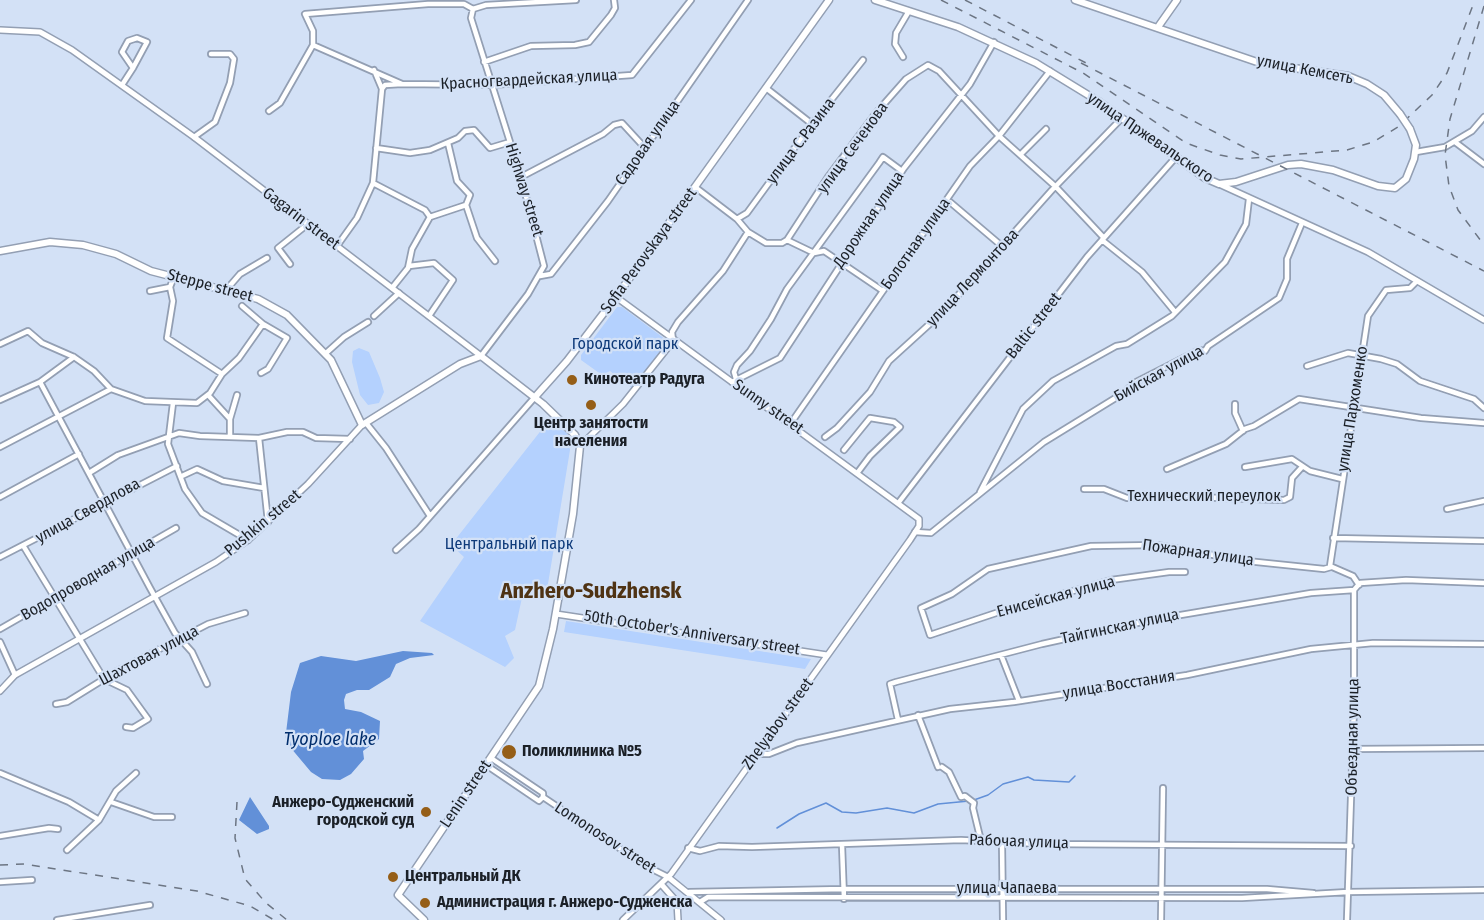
<!DOCTYPE html>
<meta charset="utf-8">
<style>
body{margin:0}
canvas{display:block;background:#d3e1f6}
</style>
<canvas width="1484" height="920"></canvas>
<script>
const ctx = document.querySelector('canvas').getContext('2d');
ctx.lineJoin = 'round';
function paint(path, color) {
  ctx.fillStyle = color;
  ctx.fill(path, 'evenodd');
}
function shape(rows) {
  const path = new Path2D();
  for (const r of rows) {
    path.moveTo(r[0], r[1]);
    for (let i = 2; i < r.length; i += 2) path.lineTo(r[i], r[i + 1]);
  }
  return path;
}
function trace(path, color, width, dash) {
  ctx.strokeStyle = color;
  ctx.lineWidth = width;
  ctx.lineCap = dash ? 'butt' : 'round';
  ctx.setLineDash(dash || []);
  ctx.stroke(path);
}
function label(font, color, halo, rows, align = 'center') {
  ctx.font = font + ' "Fira Sans Condensed",sans-serif';
  ctx.lineWidth = 4.5;
  ctx.setLineDash([]);
  ctx.textBaseline = 'middle';
  ctx.strokeStyle = halo;
  ctx.fillStyle = color;
  for (const [text, x, y, turn = 0] of rows) {
    ctx.save();
    ctx.translate(x, y);
    ctx.rotate((+turn || 0) * Math.PI / 180);
    ctx.textAlign = isNaN(turn) ? turn : align;
    if (halo) ctx.strokeText(text, 0, 0);
    ctx.fillText(text, 0, 0);
    ctx.restore();
  }
}
paint(shape([
 [617,307,622,307,665,339,666,345,632,388,610,371,602,375,581,360,581,355],
 [359,348,369,352,380,378,384,392,379,403,368,405,360,395,352,362,353,351],
 [550,419,568,434,570,450,546,596,523,593,515,630,505,636,514,658,505,667,420,621,464,557,451,545],
 [566,621,811,659,805,669,564,632]
]), '#b4d1fe');
paint(shape([
 [403,651,432,653,434,655,410,658,396,664,390,677,369,690,357,690,346,694,344,700,345,709,361,712,380,721,379,739,363,751,364,759,351,774,340,780,322,779,311,772,285,741,291,692,300,663,321,656,356,661],
 [250,797,269,826,269,829,257,834,239,820]
]), '#6290d8');
trace(shape([
 [974,800,988,795,1003,784,1028,777,1034,780,1069,782,1075,776],
 [777,828,799,814,826,803,842,812,856,813,887,808,914,813,938,804,969,801]
]), '#6290d8', 1.5);
const minor = shape([
 [473,9,471,18,521,177,544,266,528,294,481,356],
 [473,9,486,5,576,0],
 [903,57,895,44,896,33,909,11],
 [484,62,531,46,575,45,589,42,611,15,615,8,614,0],
 [402,84,491,85,632,75,691,0],
 [122,85,133,68,147,42,137,38,128,41,122,52,133,68],
 [766,88,812,124],
 [382,89,385,85,402,84,313,45,313,31,305,14,428,4,464,4,473,9],
 [269,111,280,103,313,45],
 [194,137,215,122,230,83,234,59,230,54,211,54],
 [1455,142,1484,164],
 [376,148,410,153,430,150,458,138,465,131,474,130,490,148,510,142],
 [1416,152,1445,147,1472,131,1484,117],
 [1020,155,1046,129],
 [521,177,603,134,614,125,622,123,645,148],
 [373,183,425,210,430,217],
 [695,187,737,219,748,232,766,243,782,243,787,240,814,253,824,251,883,291],
 [945,202,950,202,1003,247],
 [466,205,477,238,495,261],
 [737,219,747,213,812,124,863,60],
 [787,240,828,177,876,113,906,79,928,65,939,71,999,136,1056,187,1104,238],
 [1102,240,1142,272,1175,312],
 [337,246,357,218,373,183,382,89,374,70],
 [290,264,278,248,308,224],
 [409,266,434,263,453,280,429,316],
 [540,276,551,274,608,201,748,0],
 [174,277,170,287,173,301,167,338,222,374],
 [392,288,408,268,412,249,430,217,466,205,470,195,457,181,448,143],
 [227,289,240,274,267,258],
 [150,291,170,287],
 [374,316,399,293],
 [673,341,672,332,678,322,723,271,748,232],
 [0,344,28,331,42,343,74,357,94,371,111,389,145,401,197,403,210,393,222,374,239,358,263,324,242,306],
 [325,354,344,337,368,322],
 [1307,366,1348,353,1381,359,1397,364,1420,381,1474,399,1484,408],
 [261,373,268,369,287,338,263,324],
 [736,379,734,372,737,365,750,351,771,319,787,289,879,163,883,157,902,171],
 [40,382,150,588,175,633,192,652,207,684],
 [732,382,780,358,904,168,970,84,994,42],
 [208,395,230,419,230,437],
 [0,400,40,382,74,357],
 [173,403,168,444,185,489,202,513,248,540],
 [1235,404,1235,413,1243,431],
 [230,419,237,395],
 [366,423,386,448,430,516],
 [791,423,970,166,999,136,1050,71],
 [825,437,837,428,870,392,889,361,944,311,1052,190,1122,118],
 [259,438,268,522],
 [0,447,111,389],
 [844,450,870,418,894,422,900,427,870,456,858,472],
 [1245,467,1292,459,1310,471,1342,479],
 [1167,469,1226,444,1245,429,1254,426,1299,399,1421,418,1484,423],
 [89,473,118,455,179,433,200,436,259,438,287,432,303,432,316,438,350,439],
 [182,476,197,469,223,481,264,488],
 [1084,489,1104,489,1127,498,1160,496,1284,500,1290,497,1292,478,1302,467],
 [980,492,1023,409,1053,381,1116,346,1127,344,1172,316,1225,262,1246,224,1249,199],
 [0,497,79,454],
 [899,502,1087,257,1176,157],
 [1447,509,1484,501],
 [915,532,931,533,1044,442,1122,394,1136,382,1199,350,1205,351,1208,346,1279,298,1287,279,1287,259,1302,223],
 [1333,538,1484,541],
 [24,547,104,679,127,690,148,719,133,728,126,727],
 [396,550,419,529,535,397],
 [0,557,177,466],
 [1185,572,1169,572,1111,580,996,613,930,635,921,608,952,594,988,569,1091,546,1157,545,1247,561,1324,569,1331,567],
 [1359,585,1353,576,1330,566,1368,316,1386,290,1410,288,1417,281],
 [0,629,176,528],
 [0,642,15,675],
 [1001,655,1019,701],
 [56,704,67,702,117,671,208,624,245,613],
 [918,715,938,767],
 [898,720,890,684,896,682,1042,644,1151,620,1311,593,1354,590],
 [1352,749,1484,748],
 [757,754,769,754,797,743,950,709,1014,702,1187,675,1311,649,1373,643,1484,644],
 [491,758,543,793,543,797,646,866,668,877],
 [486,765,539,801,543,797],
 [942,767,949,772,961,797,965,796,974,803,973,808,981,841],
 [0,773,69,802,99,820],
 [111,802,154,817,172,817],
 [0,836,49,828,58,829],
 [1002,843,1003,920],
 [842,845,844,899],
 [688,848,700,851,719,846,752,847,961,840,1040,844,1351,846],
 [67,850,99,820,116,791,136,773],
 [0,882,32,880],
 [689,892,844,889,1267,889,1313,893],
 [700,902,708,897,1242,898,1348,892,1484,890],
 [57,920,150,905],
 [1161,920,1163,788],
 [1347,920,1354,705,1354,590,1360,583,1406,580,1484,583]
]);
const tertiary = shape([
 [0,30,40,32,72,50,194,137,481,356],
 [1219,184,1368,252,1484,320],
 [616,297,919,519,919,526,910,540,671,874,623,920],
 [580,446,623,404,673,341],
 [556,614,827,655],
 [0,691,15,675,216,562,248,540,308,484,362,425],
 [668,877,721,920],
 [661,884,677,902,678,920]
]);
const secondary = shape([
 [875,0,958,27,1036,63,1098,101,1205,178,1219,184,1236,182,1288,165,1301,164,1333,170,1378,186,1395,188,1406,179,1414,159,1416,145,1410,129],
 [1075,0,1260,63,1348,76,1367,84,1384,95,1400,114],
 [1158,27,1177,0],
 [0,251,50,242,83,245,116,254,151,271,258,299,287,315,331,360,362,425,460,364,481,356,543,404,575,435,580,446,573,514,553,629,539,686,398,895,424,920],
 [535,397,567,361,616,297,829,0]
]);
trace(minor, '#939fb3', 8);
trace(tertiary, '#939fb3', 8);
trace(secondary, '#939fb3', 9);
trace(minor, '#fff', 4.5);
trace(tertiary, '#fff', 5);
trace(secondary, '#fff', 6);
trace(shape([
 [941,0,1083,73,1186,143,1220,155,1241,159,1347,150,1373,142,1398,127,1432,95,1447,73,1475,0],
 [965,0,1090,65],
 [1484,6,1450,119,1445,155,1449,186,1458,210,1484,245],
 [1081,63,1484,271],
 [237,802,235,838,245,879,266,903,287,920],
 [0,865,24,864,197,891,250,906,274,920]
]), '#6c7583', 1.5, [8, 8]);
const secondaryBridge = shape([
 [1400,114,1410,129]
]);
trace(secondaryBridge, '#939fb3', 9, []);
trace(secondaryBridge, '#fff', 6);
for (const [x, y, r, color] of [
 [572,380,6,"#955e17"],
 [591,405,6,"#955e17"],
 [509,752,8,"#955e17"],
 [426,812,6,"#955e17"],
 [393,877,6,"#955e17"],
 [425,903,6,"#955e17"]
]) {
  const dot = new Path2D();
  dot.arc(x, y, r, 0, 2 * Math.PI);
  ctx.fillStyle = color;
  ctx.fill(dot);
  trace(dot, '#d3e1f6', 2);
}
label('16px', '#1b2027', '#d3e1f6', [
 ["улица Кемсеть",1305,70,11],
 ["Красногвардейская улица",529,80,-3],
 ["улица Пржевальского",1150,138,34],
 ["улица С.Разина",801,141,-53],
 ["Садовая улица",648,143,-55],
 ["улица Сеченова",853,148,-54],
 ["Highway street",524,190,73],
 ["Gagarin street",301,219,37],
 ["Дорожная улица",869,220,-56],
 ["Болотная улица",916,244,-55],
 ["Sofia Perovskaya street",649,251,-54],
 ["улица Лермонтова",973,278,-47],
 ["Steppe street",210,286,15],
 ["Baltic street",1034,326,-52],
 ["Бийская улица",1159,374,-29],
 ["Sunny street",768,407,35],
 ["улица Пархоменко",1353,409,-81],
 ["Технический переулок",1204,497],
 ["улица Свердлова",88,511,-29],
 ["Pushkin street",263,523,-40],
 ["Пожарная улица",1198,553,8],
 ["Водопроводная улица",88,579,-30],
 ["Енисейская улица",1056,597,-15],
 ["Тайгинская улица",1120,627,-12],
 ["50th October's Anniversary street",692,633,9],
 ["Шахтовая улица",149,656,-28],
 ["улица Восстания",1119,685,-9],
 ["Zhelyabov street",778,724,-54],
 ["Объездная улица",1353,737,-89],
 ["Lenin street",466,794,-56],
 ["Lomonosov street",605,838,33],
 ["Рабочая улица",1019,842,2],
 ["улица Чапаева",1007,889]
]);
label('16px', '#0e3a7a', '#d3e1f6', [
 ["Городской парк",625,345],
 ["Центральный парк",509,545]
]);
label('bold 16px', '#1b2027', '#d3e1f6', [
 ["Кинотеатр Радуга",584,380],
 ["Центр занятости",591,424,"center"],
 ["населения",591,442,"center"],
 ["Поликлиника №5",522,752],
 ["Анжеро-Судженский",414,803,"right"],
 ["городской суд",414,821,"right"],
 ["Центральный ДК",405,877],
 ["Администрация г. Анжеро-Судженска",437,903]
], 'left');
label('italic 18px', '#002d6c', '#d3e1f6', [
 ["Tyoploe lake",330,740]
]);
label('bold 22px', '#4f3314', '#d3e1f6', [
 ["Anzhero-Sudzhensk",591,592]
]);
</script>
